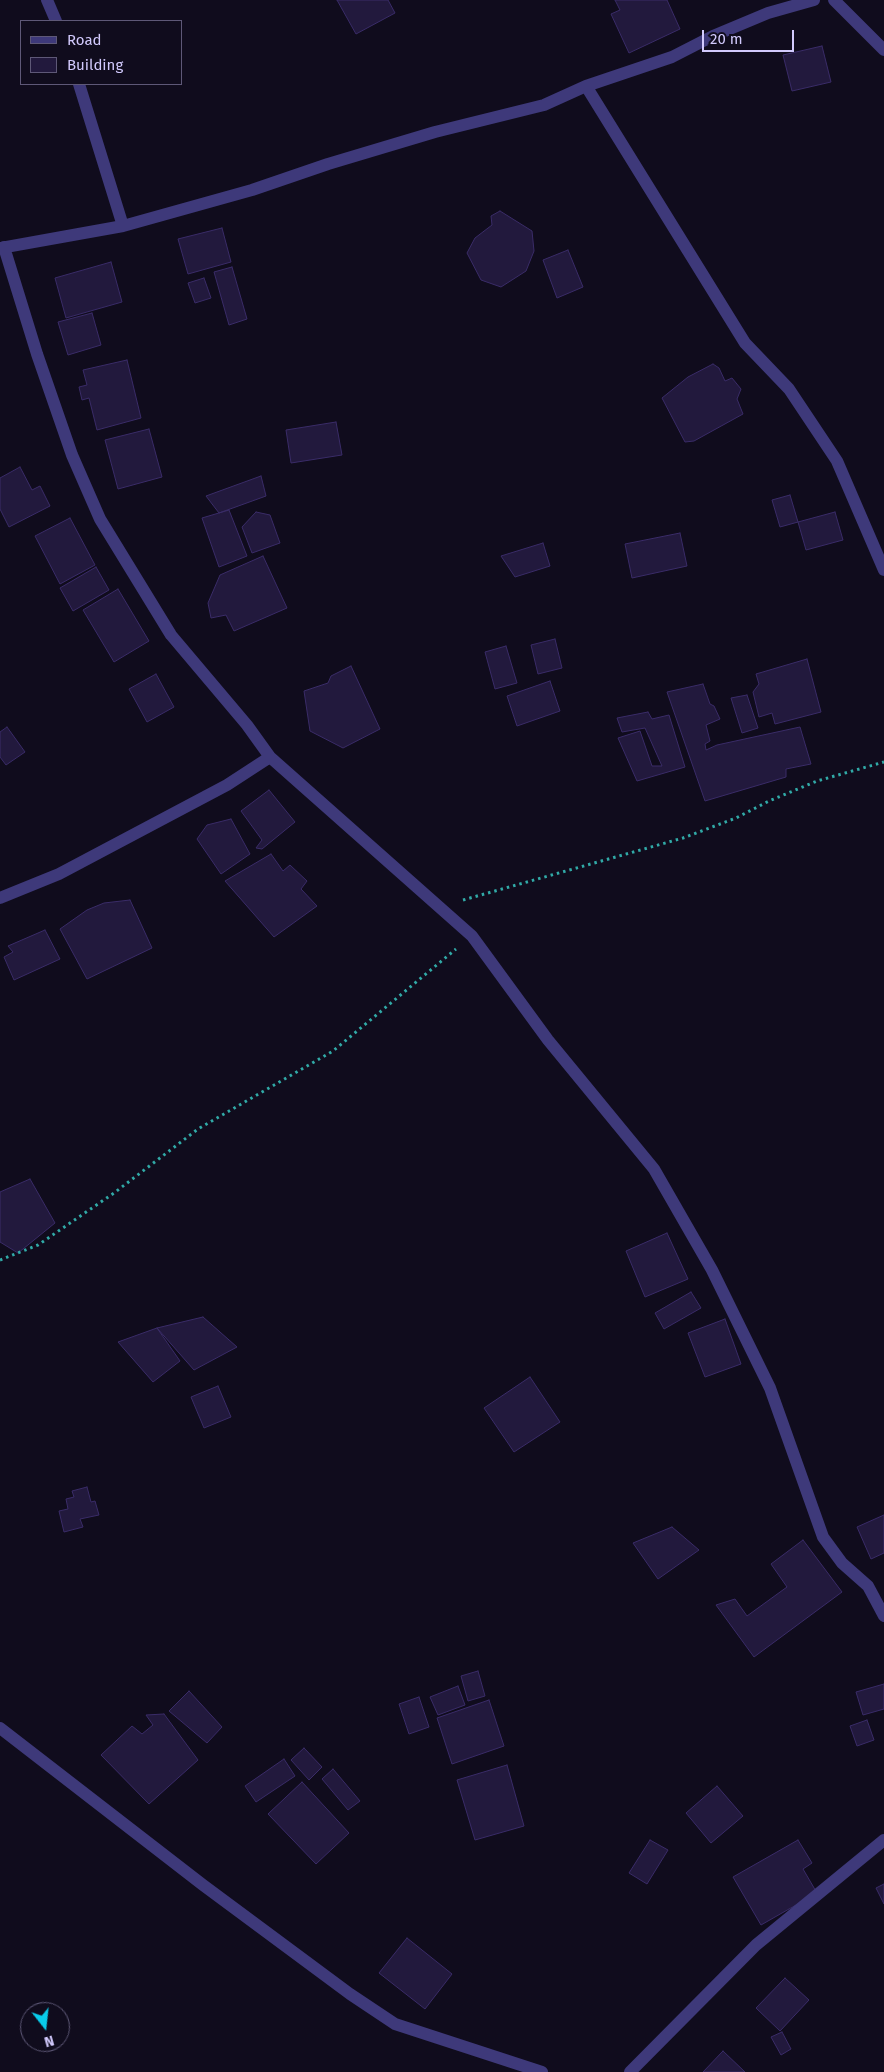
<!DOCTYPE html>
<style>
body{margin:0}
#map{position:relative;width:884px;height:2072px;overflow:hidden;background:#100c1d;font-family:"Fira Sans",sans-serif}
canvas{display:block}
.legend{position:absolute;left:20px;top:20px;width:162px;height:65px;box-sizing:border-box;background:#100c1d;border:1px solid #5e5877;margin:0;padding:6px 9px;list-style:none;font-size:15px;color:#d2cafd}
.legend li{display:flex;align-items:center;gap:10px;height:25px}
.legend b{width:25px;border:1px solid #5e5877}
.north{position:absolute;left:20px;top:2002px;width:50px;height:50px;box-sizing:border-box;background:#100c1d;border:1px solid #5e5877;border-radius:50%;rotate:164deg;font-size:14px;font-weight:700;line-height:20px;text-align:center;color:#d2cafd}
.north::after{content:'';display:block;margin:auto;width:18px;height:22px;background:#09ccea;clip-path:polygon(50% 0,100% 100%,50% 72%,0 100%)}
.scale{position:absolute;left:702px;top:30px;width:92px;height:22px;box-sizing:border-box;border:2px solid #d2cafd;border-top:0;padding-left:6px;font-size:15px;line-height:18px;white-space:nowrap;color:#d2cafd;-webkit-text-stroke:4px #100c1d;paint-order:stroke}
</style>
<div id="map">
<canvas width="884" height="2072"></canvas>
<ul class="legend">
<li><b style="height:6px;background:#3e397a"></b>Road</li>
<li><b style="height:14px;background:#22193d"></b>Building</li>
</ul>
<div class="north">N</div>
<div class="scale">20 m</div>
</div>
<script>
const ctx = document.querySelector('canvas').getContext('2d');
ctx.lineJoin = 'round';
function paint(path, color) {
  ctx.fillStyle = color;
  ctx.fill(path, 'evenodd');
}
function shape(rows) {
  const path = new Path2D();
  for (const r of rows) {
    path.moveTo(r[0], r[1]);
    for (let i = 2; i < r.length; i += 2) path.lineTo(r[i], r[i + 1]);
  }
  return path;
}
function trace(path, color, width, dash) {
  ctx.strokeStyle = color;
  ctx.lineWidth = width;
  ctx.lineCap = dash ? 'butt' : 'round';
  ctx.setLineDash(dash || []);
  ctx.stroke(path);
}
const building = shape([
 [337,0,388,0,395,13,356,34,337,0],
 [615,0,667,0,680,29,629,53,611,14,620,10,615,0],
 [822,46,831,82,792,91,783,55,822,46],
 [500,211,532,231,534,251,526,271,501,287,481,280,467,253,475,238,492,225,491,216,500,211],
 [222,228,231,262,188,274,178,239,222,228],
 [568,250,583,287,557,298,543,260,568,250],
 [111,262,122,302,66,318,55,278,111,262],
 [232,267,247,319,229,325,214,272,232,267],
 [204,278,211,298,195,303,188,283,204,278],
 [92,313,101,345,68,355,58,322,92,313],
 [127,360,141,418,97,430,89,398,82,400,79,387,87,385,83,370,127,360],
 [713,364,719,368,725,381,732,378,741,389,737,399,743,414,694,441,685,442,662,398,688,377,713,364],
 [336,422,342,455,291,463,286,430,336,422],
 [149,429,162,477,118,489,105,440,149,429],
 [20,467,32,490,40,486,50,506,9,527,0,509,0,478,20,467],
 [261,476,266,496,219,513,206,496,261,476],
 [790,495,798,522,780,527,772,500,790,495],
 [229,510,247,556,219,567,202,518,229,510],
 [256,512,270,515,280,543,252,553,242,527,256,512],
 [835,512,843,540,806,550,798,522,835,512],
 [70,518,95,565,60,584,35,536,70,518],
 [680,533,687,566,632,578,625,544,680,533],
 [543,543,550,566,515,577,501,556,543,543],
 [263,556,287,608,234,631,226,615,211,618,208,603,220,575,263,556],
 [96,567,109,590,73,611,60,588,96,567],
 [118,589,149,641,114,662,83,610,118,589],
 [555,639,562,668,538,674,531,645,555,639],
 [506,646,517,683,495,689,485,652,506,646],
 [807,659,821,712,775,724,772,713,759,717,753,692,759,684,756,674,807,659],
 [351,666,380,729,343,748,310,731,304,691,328,683,331,676,351,666],
 [156,674,174,707,147,722,129,689,156,674],
 [550,681,560,711,517,726,507,696,550,681],
 [703,684,710,704,714,706,720,719,706,725,710,741,705,744,706,750,717,745,800,727,811,764,786,769,786,777,705,801,667,692,703,684],
 [747,695,758,728,742,733,731,698,747,695],
 [648,712,652,719,669,715,685,767,637,781,618,738,640,731,652,766,662,766,645,728,622,732,617,718,648,712],
 [7,727,25,752,6,765,0,757,0,732,7,727],
 [269,790,295,822,262,849,256,848,262,840,241,811,269,790],
 [231,819,250,854,221,874,197,839,207,825,231,819],
 [271,854,283,871,290,865,307,881,301,889,317,906,274,937,225,881,271,854],
 [130,900,152,948,87,979,60,929,87,910,104,903,130,900],
 [45,930,60,959,14,980,4,957,13,952,8,946,45,930],
 [30,1179,55,1223,18,1253,0,1242,0,1192,30,1179],
 [667,1233,688,1279,645,1297,626,1251,667,1233],
 [691,1292,701,1308,664,1329,655,1313,691,1292],
 [203,1317,237,1347,194,1370,157,1328,203,1317],
 [725,1319,741,1364,705,1377,688,1333,725,1319],
 [157,1328,180,1361,153,1382,118,1342,157,1328],
 [530,1377,560,1422,514,1452,484,1408,530,1377],
 [218,1386,231,1417,204,1428,191,1397,218,1386],
 [87,1487,91,1502,95,1501,99,1515,80,1519,83,1527,64,1532,59,1511,68,1509,66,1499,74,1497,72,1491,87,1487],
 [884,1515,884,1553,871,1559,857,1527,884,1515],
 [672,1527,699,1550,658,1579,633,1543,672,1527],
 [803,1540,842,1592,754,1657,716,1605,735,1599,747,1616,787,1587,771,1564,803,1540],
 [478,1671,485,1696,468,1701,461,1676,478,1671],
 [884,1684,884,1709,863,1715,856,1692,884,1684],
 [458,1686,465,1705,438,1715,430,1697,458,1686],
 [189,1691,222,1727,207,1743,169,1711,189,1691],
 [419,1697,429,1727,409,1734,399,1704,419,1697],
 [489,1700,504,1746,452,1764,437,1718,489,1700],
 [164,1714,198,1760,149,1804,101,1755,132,1726,142,1734,153,1725,146,1715,164,1714],
 [867,1720,874,1740,857,1746,850,1726,867,1720],
 [304,1748,322,1767,309,1780,291,1760,304,1748],
 [284,1759,295,1776,256,1802,245,1786,284,1759],
 [507,1765,524,1826,475,1840,457,1780,507,1765],
 [333,1769,360,1801,348,1810,322,1779,333,1769],
 [302,1782,349,1833,316,1864,268,1814,302,1782],
 [717,1786,743,1816,711,1843,686,1813,717,1786],
 [650,1840,668,1850,647,1884,629,1873,650,1840],
 [798,1840,812,1863,803,1869,817,1893,761,1925,733,1877,798,1840],
 [884,1884,884,1904,876,1888,884,1884],
 [407,1938,452,1974,425,2009,379,1973,407,1938],
 [785,1978,809,2000,780,2031,756,2008,785,1978],
 [782,2032,791,2049,781,2055,771,2037,782,2032],
 [723,2051,745,2072,703,2072,723,2051]
]);
paint(building, '#22193d');
trace(building, '#3a2c68', 1);
trace(shape([
 [463,900,683,838,736,818,769,801,817,781,884,762],
 [0,1260,38,1245,114,1193,198,1129,333,1051,456,949]
]), '#31aaa7', 3, [2.5, 4]);
trace(shape([
 [47,0,56,21],
 [834,0,884,50],
 [79,84,123,226],
 [586,86,745,343,789,389,837,461,884,570],
 [4,247,37,354,72,455,100,519,171,635,247,725,270,757,472,936,548,1040,654,1169,712,1270,770,1388,823,1537,842,1563,868,1586,884,1616],
 [0,248,123,226,252,190,328,164,435,132,544,105,586,86,672,57,713,36,768,13,814,0],
 [0,898,59,874,227,785,270,757],
 [0,1728,203,1885,350,1994,395,2024,542,2072],
 [630,2072,756,1945,884,1840]
]), '#3e397a', 12);
</script>
